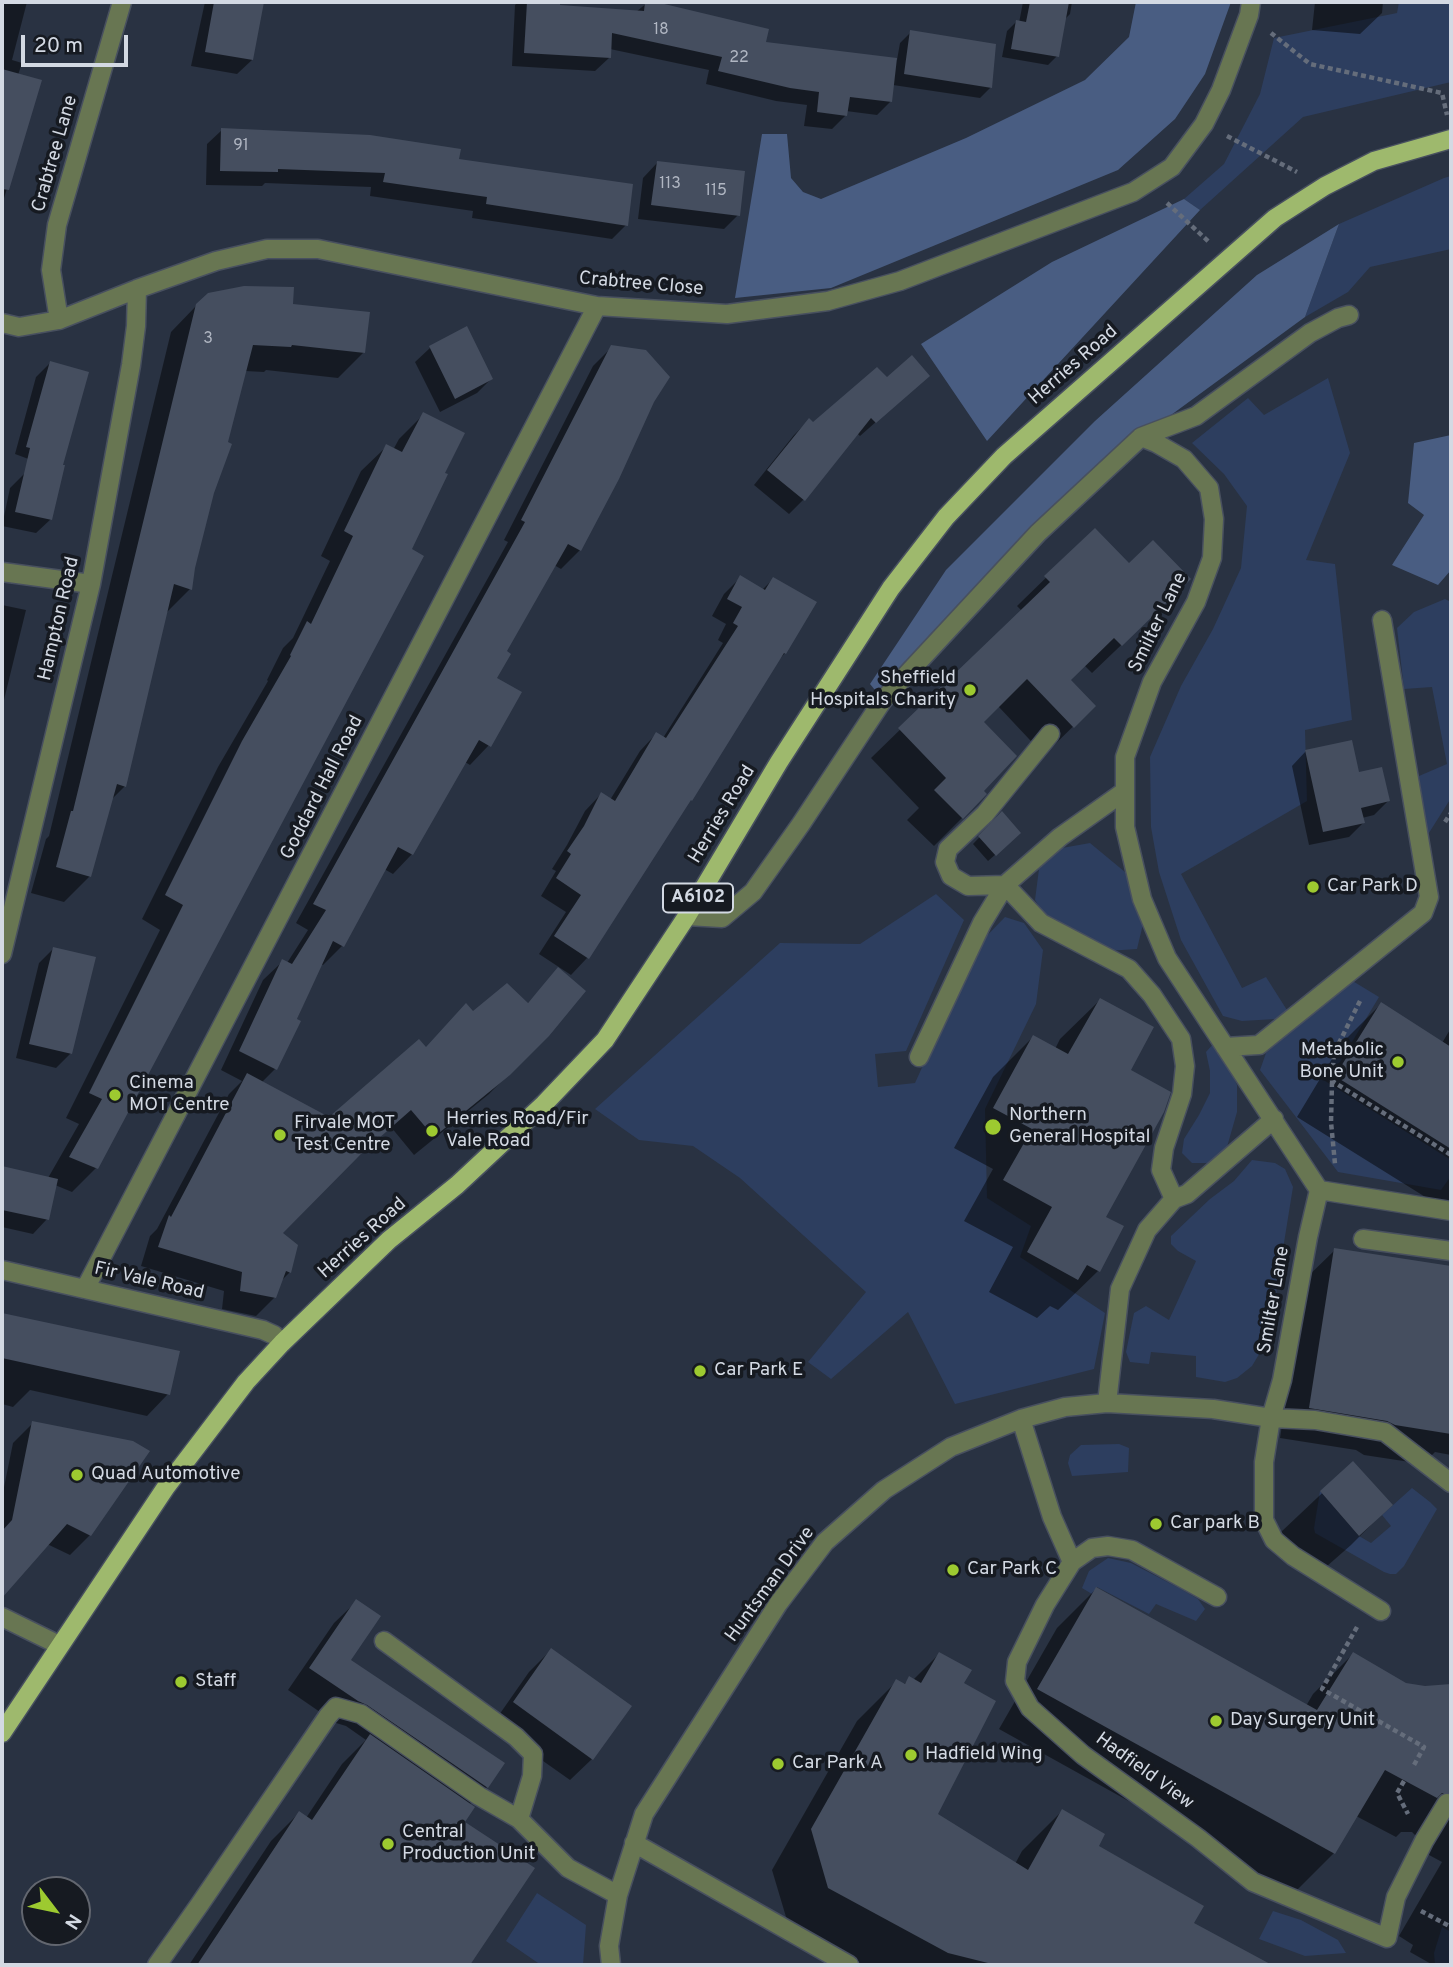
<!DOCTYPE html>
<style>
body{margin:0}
#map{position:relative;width:1453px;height:1967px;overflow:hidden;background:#293242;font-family:Overpass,sans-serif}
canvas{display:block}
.frame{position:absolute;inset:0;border:4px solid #d3d9e3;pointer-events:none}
.north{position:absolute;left:21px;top:1876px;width:70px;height:70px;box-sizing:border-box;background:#161a21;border:2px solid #62666f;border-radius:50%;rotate:122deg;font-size:19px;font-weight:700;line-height:28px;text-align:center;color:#d3d9e3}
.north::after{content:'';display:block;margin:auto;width:24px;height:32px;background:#9dca30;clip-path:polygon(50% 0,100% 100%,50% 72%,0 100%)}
.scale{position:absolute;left:21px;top:35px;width:107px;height:32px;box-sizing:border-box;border:4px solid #d3d9e3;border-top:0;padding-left:9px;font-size:21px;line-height:24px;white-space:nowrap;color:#d3d9e3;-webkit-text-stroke:5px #161a21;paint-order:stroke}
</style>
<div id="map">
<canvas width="1453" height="1967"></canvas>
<div class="frame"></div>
<div class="north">N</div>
<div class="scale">20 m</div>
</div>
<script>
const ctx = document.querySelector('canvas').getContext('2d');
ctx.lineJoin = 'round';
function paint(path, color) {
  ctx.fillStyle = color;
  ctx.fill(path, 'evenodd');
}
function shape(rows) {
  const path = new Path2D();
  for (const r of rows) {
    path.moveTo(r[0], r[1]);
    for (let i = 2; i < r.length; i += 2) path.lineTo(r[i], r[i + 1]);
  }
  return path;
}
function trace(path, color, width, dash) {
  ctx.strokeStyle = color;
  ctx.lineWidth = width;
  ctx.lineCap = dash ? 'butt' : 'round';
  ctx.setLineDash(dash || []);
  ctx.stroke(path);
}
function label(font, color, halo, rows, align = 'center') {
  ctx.font = font + ' Overpass,sans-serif';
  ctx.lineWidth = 7;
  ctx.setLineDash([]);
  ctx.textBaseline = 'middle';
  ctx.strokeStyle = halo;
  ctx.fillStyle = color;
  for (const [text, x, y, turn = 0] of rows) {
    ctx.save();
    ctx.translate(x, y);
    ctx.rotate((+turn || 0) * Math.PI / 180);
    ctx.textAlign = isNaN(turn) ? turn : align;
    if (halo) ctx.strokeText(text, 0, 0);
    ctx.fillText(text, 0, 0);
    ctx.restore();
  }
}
paint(shape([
 [1399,2,1451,2,1451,82,1303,117,1200,210,1184,199,1224,164,1260,94,1274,38,1397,13],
 [1451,176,1451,249,1370,267,1348,292,1305,317,1339,224,1444,178],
 [1328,378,1350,453,1306,560,1335,564,1352,720,1305,730,1307,801,1181,874,1242,988,1266,977,1292,1018,1242,1021,1223,1016,1181,940,1159,872,1151,827,1150,757,1181,686,1213,629,1241,568,1247,506,1224,474,1192,443,1248,398,1264,415],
 [1445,599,1451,602,1451,798,1427,836,1419,776,1447,764,1432,687,1404,689,1397,628,1414,612],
 [1090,843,1125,872,1144,920,1137,949,1107,951,1047,919,1035,900,1039,869,1062,848],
 [936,894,964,920,906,1051,875,1054,878,1087,915,1083,977,946,1005,917,1024,923,1043,950,1036,1004,985,1109,987,1198,1031,1226,1020,1257,1105,1313,1094,1369,955,1404,908,1312,831,1379,808,1362,866,1292,740,1178,693,1146,639,1140,595,1109,780,943,860,944],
 [1351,980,1379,997,1340,1062,1322,1079,1451,1160,1451,1176,1441,1190,1338,1172,1260,1070,1266,1053],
 [1214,1043,1227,1063,1237,1085,1237,1112,1227,1147,1215,1163,1192,1163,1182,1153,1184,1139,1199,1115,1210,1093,1210,1071,1206,1052],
 [1252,1160,1275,1163,1285,1169,1293,1187,1277,1286,1273,1331,1252,1366,1237,1378,1225,1382,1196,1377,1196,1356,1151,1352,1149,1364,1130,1362,1126,1352,1134,1313,1146,1306,1169,1320,1196,1261,1178,1251,1171,1244,1171,1236,1210,1199,1234,1181],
 [1119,1444,1129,1448,1128,1472,1072,1476,1068,1463,1070,1455,1081,1445],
 [1412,1488,1430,1502,1437,1509,1404,1566,1396,1574,1390,1574,1384,1572,1315,1533,1314,1528,1320,1491,1359,1536,1371,1543,1391,1526,1382,1515],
 [1108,1558,1131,1563,1181,1589,1198,1599,1205,1609,1196,1621,1156,1604,1149,1614,1097,1587,1092,1594,1082,1588,1089,1571],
 [537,1893,586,1925,583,1965,541,1965,506,1941],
 [1273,1911,1301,1920,1338,1940,1346,1953,1305,1956,1259,1939],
 [1442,1927,1451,1932,1451,1965,1435,1965,1434,1953]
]), '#2d3e5f');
paint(shape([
 [1136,2,1231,2,1205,74,1175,119,1118,170,831,288,735,298,762,134,787,134,791,178,803,192,821,199,966,138,1085,80,1129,37],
 [1184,199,1200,210,987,441,921,344,1052,262],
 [1339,224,1305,317,1141,437,883,700,870,684,946,570,1095,421,1257,275],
 [1451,435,1451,570,1438,585,1392,565,1424,515,1408,503,1414,443]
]), '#495d82');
paint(shape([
 [2,2,27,2,12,60,22,63,18,75,39,82,2,205],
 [205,2,263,2,252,60,237,74,191,66],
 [518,2,558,2,558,6,636,12,648,2,703,14,764,44,897,60,900,43,911,32,991,87,980,98,893,85,891,101,877,115,846,111,846,115,832,129,804,126,807,105,776,101,706,84,709,70,610,49,609,58,595,71,512,66,515,5],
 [1023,2,1072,2,1070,14,1064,20,1057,56,1048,65,1002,57,1007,31,1016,22,1019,23],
 [1315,2,1383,2,1382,13,1360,34,1312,30],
 [222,130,457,160,626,225,612,239,472,218,473,211,370,196,371,187,265,183,262,186,206,185,207,144],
 [657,163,738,215,724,229,638,219,643,178],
 [197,305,292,305,364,352,338,378,266,370,264,372,245,371,194,568,190,589,165,614,125,786,111,800,90,876,64,902,31,893,46,839,49,836,171,332],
 [466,329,491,379,477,393,440,412,415,362,430,348],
 [612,347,653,401,580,550,561,569,554,565,504,652,495,679,489,745,470,765,465,762,412,854,393,874,384,869,342,946,323,965,321,964,275,1069,261,1083,329,1119,473,1013,527,1004,558,970,548,1034,489,1094,414,1155,391,1127,343,1170,281,1233,290,1272,280,1282,275,1297,256,1316,222,1309,224,1291,141,1266,150,1236,157,1229,229,1094,242,1081,221,1070,263,980,283,961,287,963,308,930,296,923,508,542,504,540,593,366],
 [50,363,50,467,15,454,36,377],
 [928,376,860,436,857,433,804,499,789,514,754,485,794,435,809,420,813,424,887,380],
 [424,414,96,1168,72,1192,55,1185,47,1219,33,1234,2,1227,2,1168,48,1178,79,1124,66,1118,160,930,142,919,218,767,268,681,267,680,283,648,293,638,330,561,321,556,361,471,386,447,393,450,399,439],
 [25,473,51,519,36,533,2,526,10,488],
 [1095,530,1161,607,1092,673,1084,665,1069,680,1094,706,1044,755,998,706,982,722,982,791,962,818,934,846,907,820,919,808,871,758,1022,611,1017,606],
 [741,577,762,590,773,579,785,653,778,661,587,958,571,975,539,954,566,912,541,896,556,871,552,869,567,845,585,811,601,794,610,800,640,751,656,734,663,738,723,643,718,640,726,624,712,616,724,594],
 [2,605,26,610,2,708],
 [1306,751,1357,774,1388,801,1374,815,1362,818,1363,823,1349,837,1309,845,1292,766],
 [1002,814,1012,840,988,861,973,844],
 [53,949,71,1053,56,1068,16,1058,39,963],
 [1100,1000,1128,1070,1104,1218,1098,1271,1058,1310,1050,1306,1037,1318,989,1292,1013,1247,964,1221,993,1169,954,1148,993,1077,1033,1037,1055,1049,1060,1039],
 [1381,1004,1442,1043,1451,1028,1451,1213,1297,1117,1341,1044],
 [1335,1250,1451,1268,1451,1455,1435,1452,1423,1464,1364,1455,1356,1450,1280,1438,1304,1280],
 [2,1314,178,1352,168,1394,147,1416,30,1390,13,1407,2,1404],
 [33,1423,90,1535,70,1555,47,1544,2,1595,2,1497,13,1443],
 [1353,1464,1391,1505,1351,1545,1318,1574,1281,1532],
 [1096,1589,1306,1706,1313,1694,1353,1654,1405,1684,1425,1688,1444,1686,1451,1684,1451,1965,1433,1965,1410,1952,1413,1945,1399,1936,1442,1862,1418,1849,1418,1838,1412,1832,1401,1832,1396,1837,1356,1816,1334,1853,1294,1893,999,1729,1057,1628],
 [356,1602,349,1660,487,1787,469,1805,463,1822,532,1868,468,1965,189,1965,271,1841,299,1813,306,1818,342,1764,366,1740,346,1726,336,1723,288,1690,334,1623],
 [551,1650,592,1759,570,1780,492,1725,529,1672],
 [939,1654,962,1684,936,1815,1015,1864,1022,1851,1062,1811,1096,1847,1192,1924,1268,1965,859,1965,789,1927,772,1870,857,1721,897,1681,903,1685,910,1679,913,1680]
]), '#0007');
paint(shape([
 [214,2,264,2,253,60,205,52],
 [527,2,560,2,560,5,644,11,645,2,656,2,769,29,766,42,897,58,892,102,850,97,847,116,817,112,819,92,790,88,718,71,722,57,612,33,611,58,524,53],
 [1030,2,1069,2,1059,57,1011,49,1016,20,1026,22],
 [910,30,996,44,992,88,904,74],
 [2,69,42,80,9,190,2,189],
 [221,128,370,135,461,149,459,159,633,184,628,226,486,204,487,197,383,182,385,173,278,169,278,172,220,171],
 [657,161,745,171,740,216,651,205],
 [244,286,294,287,293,304,370,312,365,353,292,345,291,347,253,345,228,442,232,444,214,493,195,568,192,590,174,584,126,787,117,784,91,877,56,867,71,811,73,811,196,304,208,293],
 [467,326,493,379,455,399,429,346],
 [611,345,646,350,670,377,654,402,619,479,581,551,568,544,507,651,511,654,497,678,522,692,491,747,479,740,413,855,398,847,344,947,333,941,297,1019,301,1021,277,1070,239,1051,282,959,292,964,326,910,313,904,525,522,521,520],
 [912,355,930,376,876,423,871,418,805,501,767,470,809,418,813,422,877,367,887,377],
 [50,361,89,372,63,465,65,465,52,520,15,512,30,448,26,447],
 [423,412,465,433,445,473,448,474,412,549,424,556,98,1169,69,1157,102,1099,89,1093,183,905,165,895,242,741,291,656,290,655,307,621,311,624,353,536,344,531,386,444,402,452],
 [1095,528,1129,563,1153,540,1191,579,1122,646,1114,638,1071,680,1096,706,1074,728,1027,679,984,722,1017,756,984,791,987,794,963,819,934,790,946,778,898,728,1050,582,1044,576],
 [740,575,765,590,773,577,817,602,786,654,784,653,692,801,691,800,589,959,554,936,581,895,556,878,571,854,567,851,584,826,601,792,615,801,656,732,666,738,738,626,733,623,742,607,727,599],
 [1352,740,1359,772,1382,767,1390,801,1361,808,1365,823,1323,832,1305,750],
 [1002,811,1021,833,996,856,978,836],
 [53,947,96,957,72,1054,29,1044],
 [558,967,586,991,549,1036,510,1075,434,1137,411,1110,361,1154,283,1233,298,1245,291,1273,286,1271,276,1298,240,1291,242,1272,158,1247,169,1215,171,1217,247,1073,329,1117,419,1039,426,1047,466,1003,473,1011,507,983,528,1003],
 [1100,998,1154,1027,1131,1070,1171,1092,1164,1112,1106,1217,1124,1226,1100,1272,1087,1265,1078,1280,1027,1252,1052,1207,1003,1180,1032,1129,993,1108,1033,1035,1068,1054],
 [1381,1002,1451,1047,1451,1149,1335,1076],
 [2,1166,58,1179,49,1220,2,1210],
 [1334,1248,1451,1266,1451,1434,1395,1425,1387,1421,1309,1408],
 [2,1313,180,1351,170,1395,2,1358],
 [32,1421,133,1441,150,1451,91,1536,67,1524,2,1598,2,1531,12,1520],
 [1353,1461,1393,1505,1359,1536,1320,1491],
 [1096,1587,1317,1710,1353,1652,1406,1683,1425,1686,1451,1684,1451,1793,1442,1793,1437,1798,1385,1770,1335,1854,1037,1689],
 [356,1599,381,1616,351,1660,505,1763,488,1788,367,1705,358,1701,309,1668],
 [551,1648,632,1706,593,1760,513,1702],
 [939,1652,972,1670,964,1683,996,1701,938,1814,1028,1870,1062,1809,1105,1834,1099,1846,1204,1906,1194,1923,1272,1965,996,1965,948,1953,828,1888,811,1829,896,1679,905,1684,909,1676,921,1683],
 [370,1734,475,1807,465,1822,535,1868,470,1965,197,1965,299,1811,312,1820]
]), '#454e5f');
const minor = shape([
 [59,320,51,270,57,225,122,2],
 [2,323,19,327,59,320,137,289,216,261,267,249,318,249,597,306,727,314,828,301,900,281,1133,192,1172,167,1204,124,1221,90,1249,15,1251,2],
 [1141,437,1196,416,1310,333,1338,318,1349,315],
 [2,572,91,584],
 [1050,734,985,814,948,849,945,862,951,876,968,886,1005,885,1060,837,1125,791],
 [687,916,722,918,753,892,801,824,883,700,1038,533,1141,437,1156,443,1184,459,1209,488,1214,519,1212,558,1196,602,1152,682,1125,757,1125,827,1142,899,1167,958,1319,1190],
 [2,954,91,584,131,365,136,326,137,289],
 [1225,1047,1259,1045,1423,913,1429,897,1382,620],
 [919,1057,982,923,1005,885,1041,923,1129,969,1152,995,1181,1039,1185,1066,1182,1094,1164,1148,1161,1170,1174,1199],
 [1363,1239,1451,1251],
 [2,1270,263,1330,274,1335,282,1343],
 [85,1289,597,306],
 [1107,1403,1120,1289,1147,1230,1174,1199,1187,1194,1274,1119],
 [1021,1419,1052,1517,1072,1562,1045,1605,1017,1662,1015,1681,1030,1708,1083,1755,1198,1838,1253,1882,1387,1938,1396,1897,1424,1841,1447,1803],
 [1072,1562,1092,1548,1108,1546,1132,1550,1217,1597],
 [1381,1611,1293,1556,1274,1540,1264,1520,1264,1462,1271,1418,1282,1380,1308,1237,1319,1190,1451,1211],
 [2,1617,59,1645],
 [384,1641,516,1737,533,1754,532,1776,519,1819],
 [634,1843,849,1965],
 [157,1965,200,1904,328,1716,336,1707,361,1714,479,1796,519,1819,568,1868,618,1895],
 [611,1965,609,1946,618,1895,644,1814,778,1604,825,1542,884,1490,951,1447,1021,1419,1065,1407,1107,1403,1213,1409,1271,1418,1315,1420,1385,1432,1451,1483]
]);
const major = shape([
 [2,1733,166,1487,246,1382,282,1343,389,1240,457,1185,544,1104,605,1040,687,916,779,762,891,588,946,517,1004,456,1275,218,1325,186,1374,161,1451,139]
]);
trace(minor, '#48505f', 21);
trace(major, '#48505f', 21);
trace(shape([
 [1271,33,1310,64,1442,93,1447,115],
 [1227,136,1297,172],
 [1167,203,1209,242],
 [1445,822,1451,813],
 [1360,1001,1334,1053,1332,1081,1451,1155],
 [1332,1082,1331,1122,1335,1164],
 [1357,1627,1322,1689,1424,1747,1414,1765],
 [1404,1781,1397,1793,1408,1814],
 [1421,1911,1451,1927]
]), '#656d7b', 4.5, [5, 3.5]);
trace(minor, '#687652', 18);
trace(major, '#9eb96d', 18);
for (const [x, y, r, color] of [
 [970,690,7,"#9dca30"],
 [1313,887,7,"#9dca30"],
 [1398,1062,7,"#9dca30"],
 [115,1095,7,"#9dca30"],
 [993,1127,9,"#9dca30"],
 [432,1131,7,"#9dca30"],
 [280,1135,7,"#9dca30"],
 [700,1371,7,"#9dca30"],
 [77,1475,7,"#9dca30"],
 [1156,1524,7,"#9dca30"],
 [953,1570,7,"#9dca30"],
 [181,1682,7,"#9dca30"],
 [1216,1721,7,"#9dca30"],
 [911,1755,7,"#9dca30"],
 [778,1764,7,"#9dca30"],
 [388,1844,7,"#9dca30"]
]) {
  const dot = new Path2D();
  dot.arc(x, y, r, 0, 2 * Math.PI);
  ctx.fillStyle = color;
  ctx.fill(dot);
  trace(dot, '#161a21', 2.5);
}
label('16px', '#b0b6c2', null, [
 ["18",661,31],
 ["22",739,59],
 ["91",241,147],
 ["113",670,185],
 ["115",716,192],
 ["3",208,340]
]);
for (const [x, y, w] of [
 [698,898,70]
]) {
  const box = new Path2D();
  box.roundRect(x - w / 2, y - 14.5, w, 29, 5);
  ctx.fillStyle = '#161a21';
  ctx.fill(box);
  trace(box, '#d3d9e3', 2);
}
label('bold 18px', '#d3d9e3', null, [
 ["A6102",698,898]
]);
label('19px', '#d3d9e3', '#161a21', [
 ["Crabtree Lane",56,154,-74],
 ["Crabtree Close",641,285,5],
 ["Herries Road",1074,366,-41],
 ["Hampton Road",60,619,-77],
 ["Smilter Lane",1159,623,-64],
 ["Goddard Hall Road",323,788,-63],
 ["Herries Road",723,815,-59],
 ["Herries Road",363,1239,-42],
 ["Fir Vale Road",149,1282,13],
 ["Smilter Lane",1275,1300,-80],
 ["Huntsman Drive",771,1585,-54],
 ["Hadfield View",1144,1772,36]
]);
label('19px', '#d3d9e3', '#161a21', [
 ["Sheffield",956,679,"right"],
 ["Hospitals Charity",956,701,"right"],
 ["Car Park D",1327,887],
 ["Metabolic",1384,1051,"right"],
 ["Bone Unit",1384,1073,"right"],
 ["Cinema",129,1084],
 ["MOT Centre",129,1106],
 ["Northern",1009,1116],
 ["General Hospital",1009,1138],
 ["Herries Road/Fir",446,1120],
 ["Vale Road",446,1142],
 ["Firvale MOT",294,1124],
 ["Test Centre",294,1146],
 ["Car Park E",714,1371],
 ["Quad Automotive",91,1475],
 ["Car park B",1170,1524],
 ["Car Park C",967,1570],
 ["Staff",195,1682],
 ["Day Surgery Unit",1230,1721],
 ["Hadfield Wing",925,1755],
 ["Car Park A",792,1764],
 ["Central",402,1833],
 ["Production Unit",402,1855]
], 'left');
</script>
